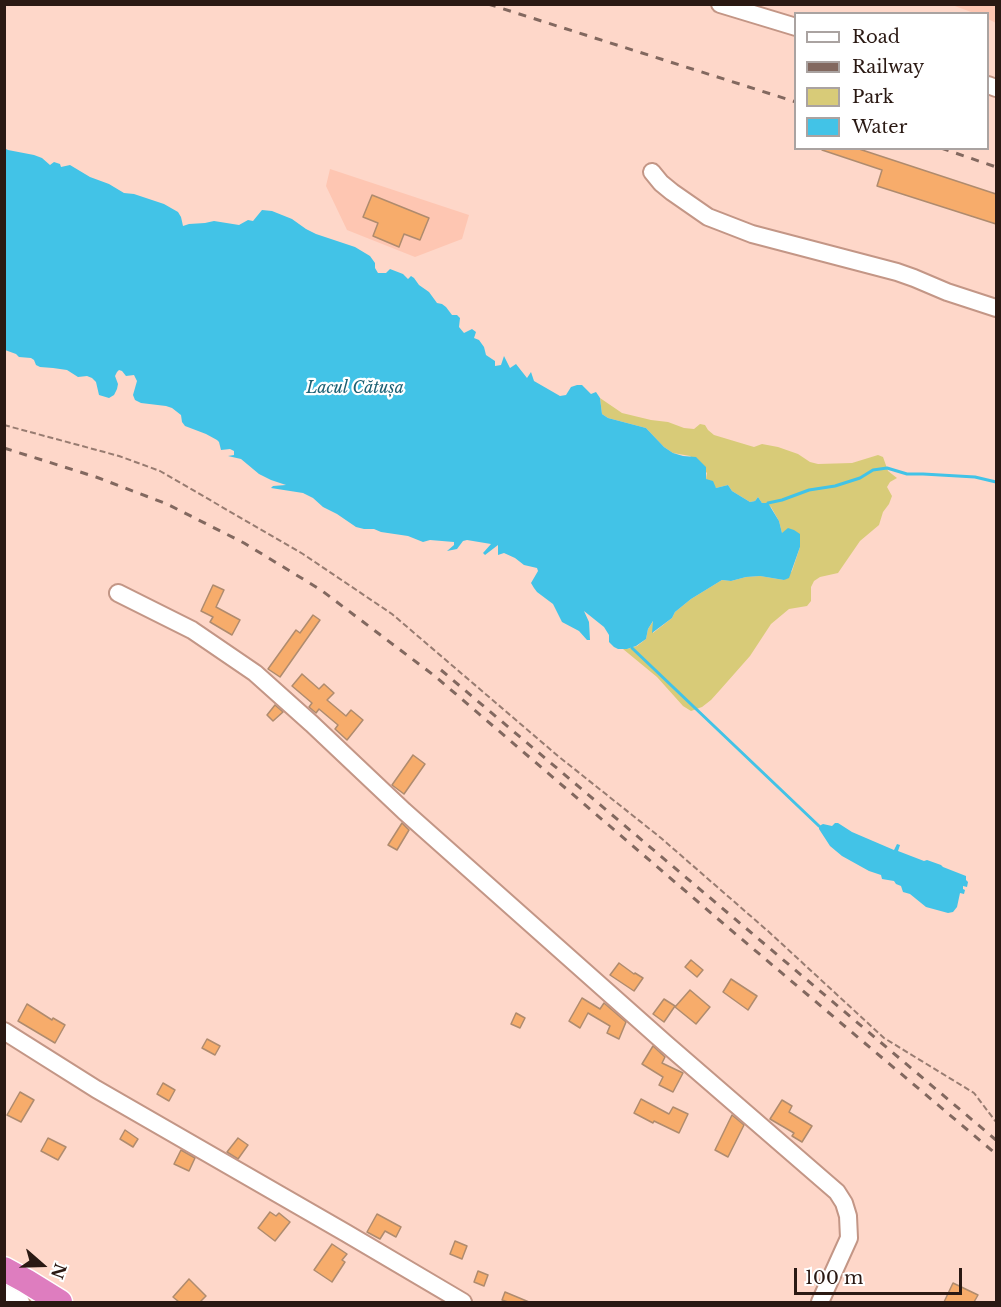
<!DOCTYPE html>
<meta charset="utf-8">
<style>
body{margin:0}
#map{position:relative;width:1001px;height:1307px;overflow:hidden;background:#fed7c9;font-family:"Libre Baskerville",serif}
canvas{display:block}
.frame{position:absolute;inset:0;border:6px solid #2a1913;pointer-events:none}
.legend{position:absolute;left:794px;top:12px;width:195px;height:138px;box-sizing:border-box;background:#fff;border:2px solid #aaa3a1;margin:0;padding:8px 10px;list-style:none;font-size:18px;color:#2a1913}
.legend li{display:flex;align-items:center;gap:12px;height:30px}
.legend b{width:30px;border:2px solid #aaa3a1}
.north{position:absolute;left:12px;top:1235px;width:60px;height:60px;-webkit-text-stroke:4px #fff;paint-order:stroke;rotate:110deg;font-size:16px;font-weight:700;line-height:24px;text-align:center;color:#2a1913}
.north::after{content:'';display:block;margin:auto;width:21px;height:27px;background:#2a1913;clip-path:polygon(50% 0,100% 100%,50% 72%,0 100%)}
.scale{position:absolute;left:794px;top:1268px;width:168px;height:27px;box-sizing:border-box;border:3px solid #2a1913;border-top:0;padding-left:8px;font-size:18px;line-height:21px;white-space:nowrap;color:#2a1913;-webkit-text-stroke:4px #fff;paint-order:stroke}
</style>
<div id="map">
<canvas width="1001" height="1307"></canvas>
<div class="frame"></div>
<ul class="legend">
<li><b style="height:8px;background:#fff"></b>Road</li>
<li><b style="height:8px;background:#82685f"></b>Railway</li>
<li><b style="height:16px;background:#d8cb78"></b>Park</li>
<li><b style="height:16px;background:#42c3e7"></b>Water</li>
</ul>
<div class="north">N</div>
<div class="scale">100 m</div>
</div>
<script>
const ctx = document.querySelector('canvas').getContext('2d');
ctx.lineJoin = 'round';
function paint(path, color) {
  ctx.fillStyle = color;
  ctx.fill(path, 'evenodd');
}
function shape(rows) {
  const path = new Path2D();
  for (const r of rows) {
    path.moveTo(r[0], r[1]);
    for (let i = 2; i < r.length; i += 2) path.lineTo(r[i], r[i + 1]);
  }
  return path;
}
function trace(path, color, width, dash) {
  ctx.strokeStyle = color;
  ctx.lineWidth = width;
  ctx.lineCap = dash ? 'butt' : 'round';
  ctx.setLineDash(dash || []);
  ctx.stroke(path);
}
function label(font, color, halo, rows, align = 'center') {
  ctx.font = font + ' "Libre Baskerville",serif';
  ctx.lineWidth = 4.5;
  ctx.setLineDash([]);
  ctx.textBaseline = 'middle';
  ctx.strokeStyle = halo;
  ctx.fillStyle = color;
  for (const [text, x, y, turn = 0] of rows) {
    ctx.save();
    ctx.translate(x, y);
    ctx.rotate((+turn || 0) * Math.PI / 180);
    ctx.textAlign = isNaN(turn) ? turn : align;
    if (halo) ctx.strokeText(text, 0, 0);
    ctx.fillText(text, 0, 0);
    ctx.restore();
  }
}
paint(shape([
 [952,5,996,5,996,23,988,19,988,14,974,13],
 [330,169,469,215,462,239,415,257,347,230,326,186]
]), '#fec6b2');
paint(shape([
 [600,398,622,413,651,420,668,422,684,428,694,429,700,424,705,425,708,430,714,435,754,447,762,444,778,447,798,454,810,462,818,464,852,463,878,455,883,457,888,471,897,478,890,482,887,487,892,496,889,504,883,512,879,525,860,541,838,573,820,577,814,581,811,587,811,601,807,606,789,609,771,624,750,656,720,690,711,700,702,707,691,711,683,706,657,677,623,649,627,649,637,646,646,639,648,629,654,620,653,633,672,618,675,612,691,599,722,580,731,581,746,577,760,576,784,580,792,571,800,547,782,533,779,521,771,507,762,503,758,497,755,501,750,502,732,491,728,485,716,488,706,479,707,473,690,456,673,453,664,447,646,428,608,418,602,414]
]), '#d8cb78');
paint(shape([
 [4,148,8,150,34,155,42,158,50,165,54,162,60,164,61,167,70,165,90,177,109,184,124,193,134,194,164,204,178,212,181,217,183,226,189,224,205,223,214,221,239,225,248,220,253,221,262,210,272,211,292,219,306,229,316,234,355,247,370,256,375,263,375,268,378,273,386,273,390,269,403,274,408,279,411,276,414,278,419,285,429,292,437,303,442,304,446,307,452,315,457,315,460,318,459,327,464,333,472,329,476,332,474,338,479,340,484,347,486,355,495,361,495,366,501,365,504,356,510,368,516,364,527,378,531,372,534,381,560,396,566,395,571,387,577,385,582,385,591,394,596,392,600,398,602,414,608,418,646,428,664,447,673,453,683,456,696,457,706,467,706,479,713,481,716,488,728,485,732,491,750,502,755,501,758,497,762,503,768,503,779,521,782,533,788,528,794,530,800,534,800,547,789,578,784,580,760,576,746,577,731,581,722,580,691,599,675,612,672,618,652,633,653,621,648,629,646,639,636,646,627,649,618,649,614,647,609,642,609,635,604,627,584,611,589,622,590,640,587,640,579,631,562,622,553,604,537,592,534,588,531,583,538,571,537,568,524,565,515,558,504,553,498,555,498,545,485,555,483,553,491,544,467,540,463,541,457,549,447,551,454,545,454,542,430,540,423,542,408,536,381,532,374,529,364,529,356,527,337,514,323,507,313,498,303,493,271,488,273,486,286,485,271,480,259,474,241,459,228,456,234,455,234,451,230,449,221,450,219,442,217,440,206,434,185,426,182,422,181,415,172,408,166,406,141,403,135,400,133,395,137,381,134,375,126,376,122,371,119,370,117,372,115,376,118,384,117,389,114,395,109,398,99,395,96,382,92,378,87,376,78,377,67,370,53,368,40,367,36,365,34,360,31,358,19,357,16,354,5,350],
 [835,823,838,823,852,832,894,850,897,844,900,845,898,851,924,861,927,860,941,865,943,867,966,876,966,880,968,882,967,887,963,886,963,889,965,890,964,894,960,893,957,907,953,912,948,913,926,907,910,894,903,892,901,886,896,884,894,881,882,879,881,875,869,871,842,856,830,846,819,829,819,826,823,824,832,826]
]), '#42c3e7');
trace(shape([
 [768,503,782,500,809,490,835,486,860,478,873,470,887,468,907,474,923,474,975,477,996,482],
 [632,648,819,826]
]), '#42c3e7', 3);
const building = shape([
 [823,148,856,148,996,194,996,224,877,186,882,170,822,150,823,148],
 [372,195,429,218,420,240,404,234,399,247,373,236,378,223,363,217,372,195],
 [213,585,224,590,216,607,240,620,232,635,210,622,213,617,201,611,213,585],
 [313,615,320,620,280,677,268,669,296,630,300,633,313,615],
 [302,674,319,689,324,684,334,693,327,700,346,716,351,710,363,720,347,740,335,729,338,725,319,709,316,713,309,707,312,703,292,686,302,674],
 [275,705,283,712,273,721,267,715,275,705],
 [413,755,425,764,404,794,392,785,413,755],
 [402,823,409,830,397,850,388,845,402,823],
 [691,960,703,970,697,977,685,967,691,960],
 [619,963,634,974,635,973,643,978,634,991,610,975,619,963],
 [731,979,757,996,748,1010,723,992,731,979],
 [690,990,710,1007,696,1024,675,1007,690,990],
 [582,998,600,1009,604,1003,626,1022,619,1039,607,1033,610,1026,588,1013,580,1028,569,1021,582,998],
 [664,999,675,1006,664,1022,653,1014,664,999],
 [27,1004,52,1020,53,1018,65,1025,55,1043,18,1021,27,1004],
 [516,1013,525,1018,520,1028,511,1024,516,1013],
 [207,1039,220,1046,215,1055,202,1048,207,1039],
 [653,1046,665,1057,662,1063,683,1073,673,1092,659,1085,663,1077,642,1064,653,1046],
 [163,1083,175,1090,169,1101,157,1094,163,1083],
 [20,1092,34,1100,21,1122,7,1115,20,1092],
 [641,1099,669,1114,673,1107,688,1114,679,1133,654,1121,653,1123,634,1113,641,1099],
 [782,1100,792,1106,789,1112,812,1126,802,1142,792,1136,794,1133,770,1119,782,1100],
 [732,1115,744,1125,728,1157,715,1150,732,1115],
 [125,1130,138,1139,133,1147,120,1139,125,1130],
 [48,1138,66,1147,58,1160,41,1151,48,1138],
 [238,1138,248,1145,238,1159,227,1152,238,1138],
 [181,1150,195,1158,189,1171,174,1164,181,1150],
 [270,1212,276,1216,279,1213,290,1222,275,1241,258,1228,270,1212],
 [377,1214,401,1227,396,1237,385,1231,380,1239,367,1232,377,1214],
 [455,1241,467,1246,462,1259,450,1254,455,1241],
 [332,1244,347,1254,342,1260,345,1262,332,1282,314,1270,332,1244],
 [478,1271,488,1275,484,1286,474,1282,478,1271],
 [189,1279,206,1296,200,1302,179,1302,173,1297,189,1279],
 [953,1283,978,1295,974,1302,944,1302,953,1283],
 [505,1292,529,1302,508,1302,502,1300,505,1292]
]);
paint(building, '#f7ac6b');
trace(building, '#af8b6e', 1.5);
const minor = shape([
 [720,4,796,27],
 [988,85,996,88],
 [652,172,661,183,672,192,708,217,721,222,752,234,897,272,914,278,947,292,996,308],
 [118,593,192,630,255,673,312,724,404,811,665,1043,837,1192,844,1203,848,1216,849,1238,820,1302],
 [4,1031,96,1089,346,1233,463,1302],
 [4,1293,21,1302]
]);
const highway = shape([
 [4,1269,26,1281,60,1302]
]);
trace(minor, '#c39686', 20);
trace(highway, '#fff', 27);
trace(shape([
 [4,425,119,456,160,471,303,554,392,614,558,756,661,838,769,932,884,1038,974,1093,996,1122]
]), '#987c71', 2, [6, 3]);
trace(minor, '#fff', 16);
trace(highway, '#de7dbf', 24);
trace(shape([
 [488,4,796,102],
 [941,148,996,167],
 [4,448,96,477,167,504,244,543,321,590,436,677,725,925,996,1154],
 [441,670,996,1140]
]), '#82685f', 3, [8, 8]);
label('italic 16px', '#1d6174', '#fff', [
 ["Lacul Cătușa",355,388]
]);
</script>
